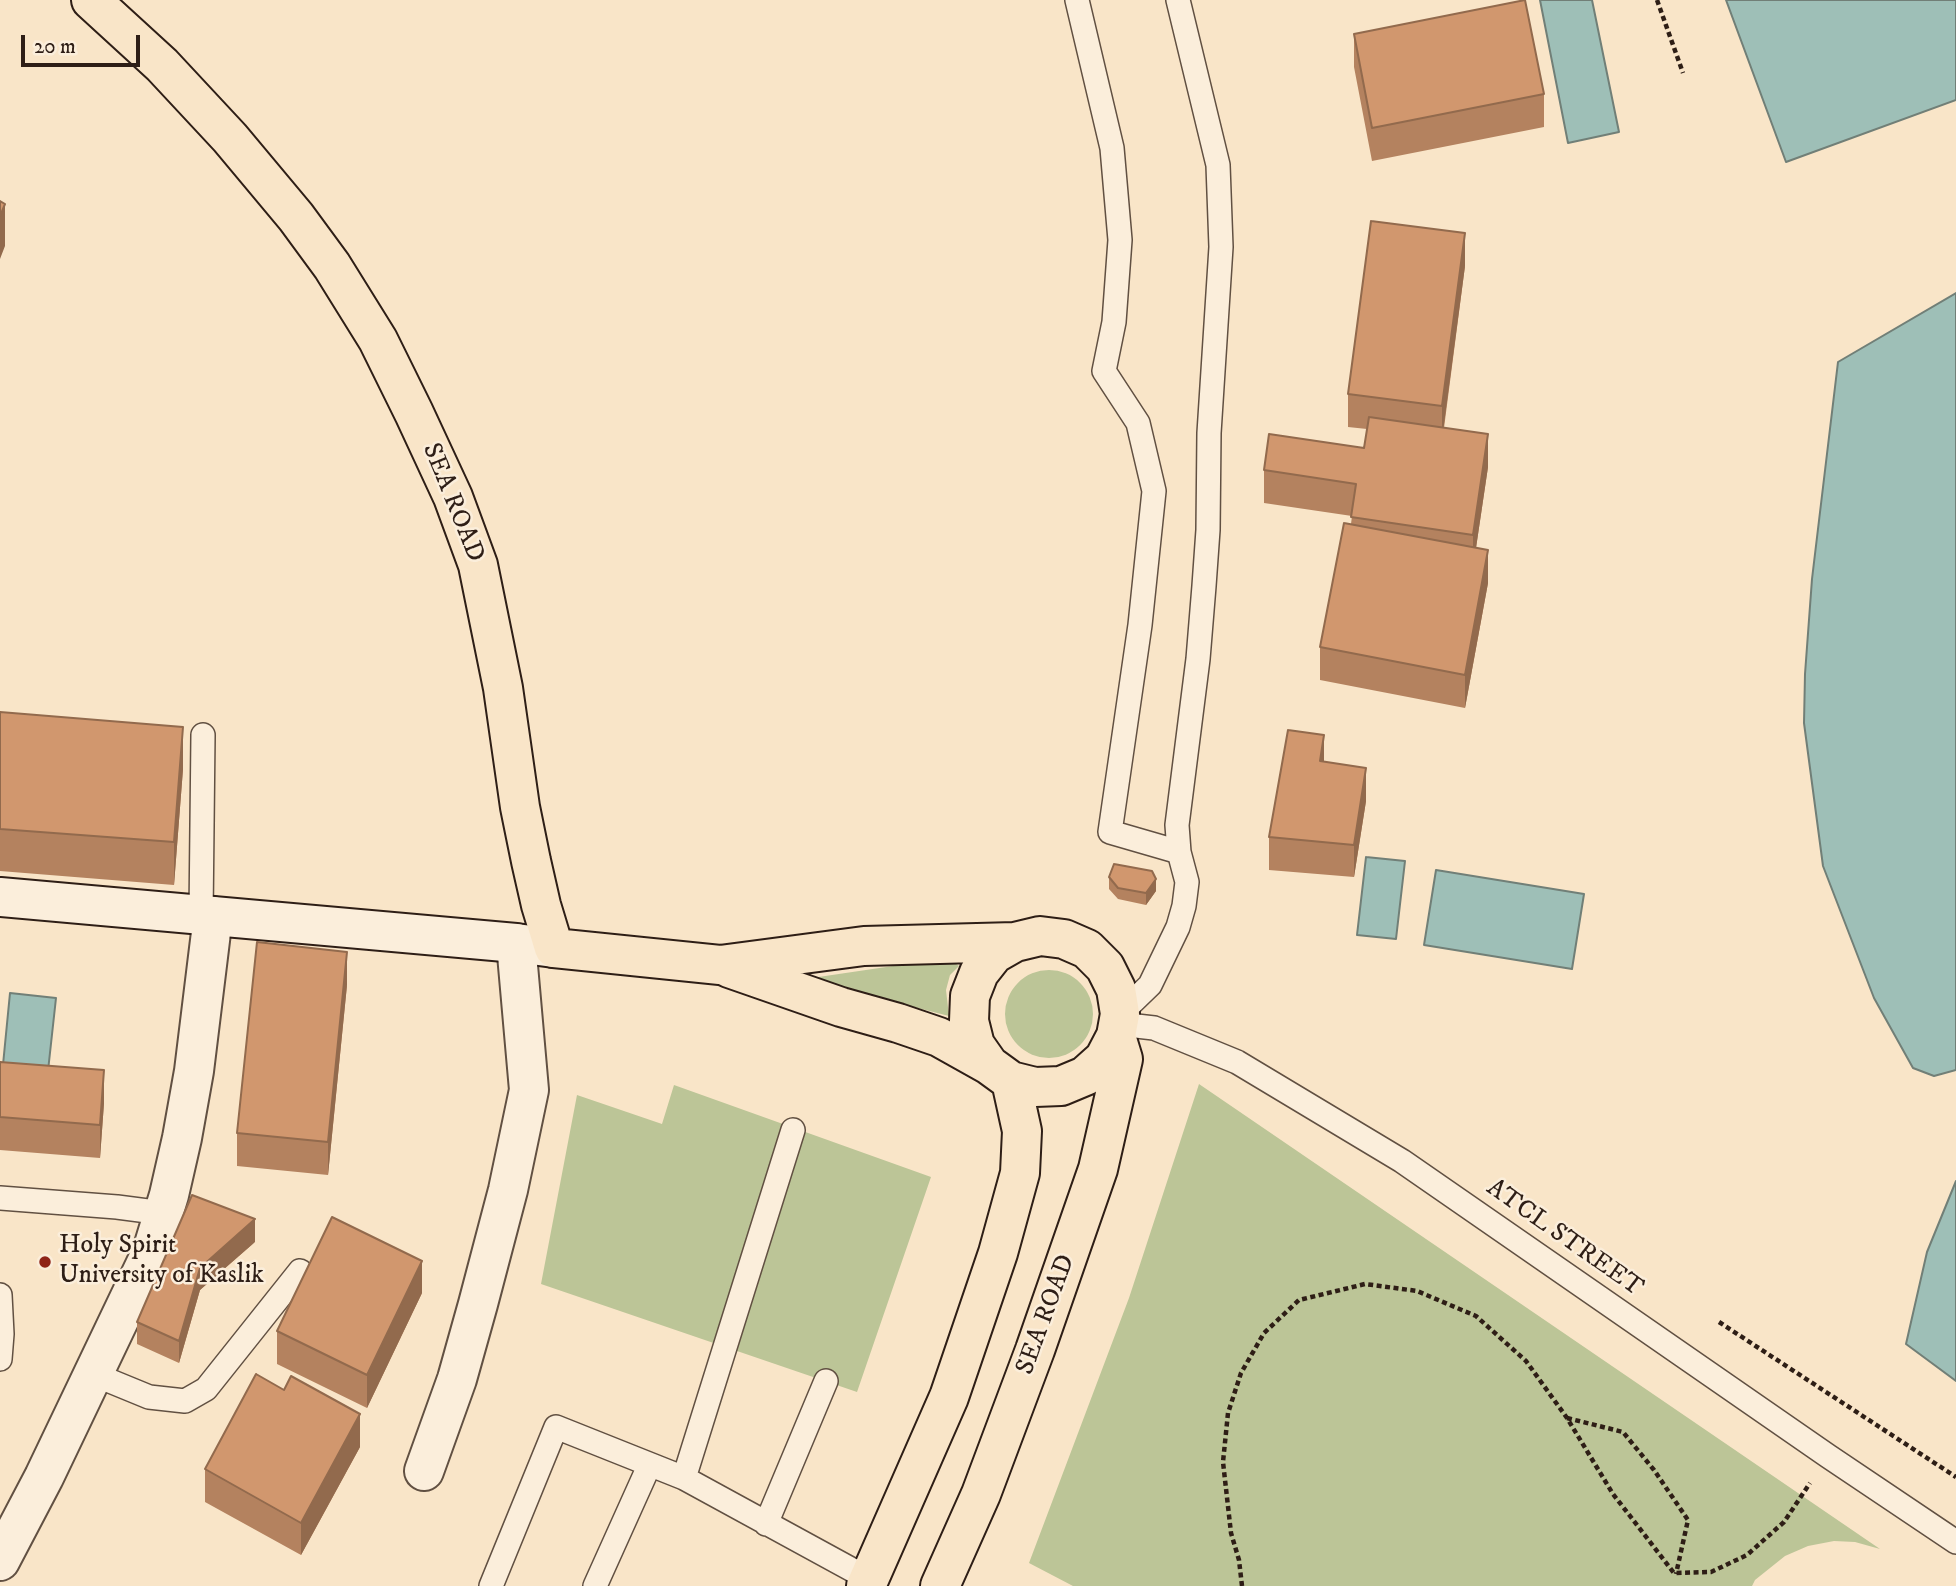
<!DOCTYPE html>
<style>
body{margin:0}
#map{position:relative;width:1956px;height:1586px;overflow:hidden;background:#f9e5c8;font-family:"IM FELL DW Pica",serif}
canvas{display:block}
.scale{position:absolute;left:21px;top:35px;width:119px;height:32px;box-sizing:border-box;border:4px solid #2e1e16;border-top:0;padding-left:9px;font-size:21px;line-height:24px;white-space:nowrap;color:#2e1e16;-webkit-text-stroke:5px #fbeedb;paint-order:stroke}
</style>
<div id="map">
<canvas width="1956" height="1586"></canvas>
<div class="scale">20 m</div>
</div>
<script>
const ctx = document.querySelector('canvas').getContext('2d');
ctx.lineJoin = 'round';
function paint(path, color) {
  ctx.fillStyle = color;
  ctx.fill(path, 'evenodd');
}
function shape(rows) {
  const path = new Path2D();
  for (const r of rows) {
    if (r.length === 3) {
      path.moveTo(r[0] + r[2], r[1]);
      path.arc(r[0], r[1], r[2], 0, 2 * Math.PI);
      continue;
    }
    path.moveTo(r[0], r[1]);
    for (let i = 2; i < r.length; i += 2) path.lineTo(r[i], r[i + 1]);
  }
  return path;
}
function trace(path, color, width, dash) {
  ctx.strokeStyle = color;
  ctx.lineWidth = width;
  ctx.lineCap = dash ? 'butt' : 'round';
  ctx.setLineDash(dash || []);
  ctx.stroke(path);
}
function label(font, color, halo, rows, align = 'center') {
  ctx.font = font + ' "IM FELL DW Pica",serif';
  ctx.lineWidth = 5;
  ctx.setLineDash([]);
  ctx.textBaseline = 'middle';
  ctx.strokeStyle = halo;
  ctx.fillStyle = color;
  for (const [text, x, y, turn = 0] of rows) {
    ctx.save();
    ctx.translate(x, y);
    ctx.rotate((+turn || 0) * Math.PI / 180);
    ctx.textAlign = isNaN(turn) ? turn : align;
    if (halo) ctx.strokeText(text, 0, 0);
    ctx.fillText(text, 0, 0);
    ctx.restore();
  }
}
paint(shape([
 [947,958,959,966,950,975,946,990,949,1016,805,979],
 [1049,1014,44],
 [1199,1084,1880,1549,1855,1542,1834,1541,1808,1546,1785,1556,1755,1580,1752,1586,1073,1586,1029,1563,1129,1298],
 [674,1085,931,1177,857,1392,541,1284,577,1095,662,1124]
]), '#bcc597');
const water = shape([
 [1540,0,1592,0,1619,132,1568,143,1540,0],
 [1726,0,1956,0,1956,100,1786,162,1726,0],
 [1956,293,1956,1070,1934,1076,1913,1068,1874,998,1823,866,1804,723,1805,674,1812,579,1838,362,1956,293],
 [1366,857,1405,861,1396,939,1357,935,1366,857],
 [1436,870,1584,894,1572,969,1424,945,1436,870],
 [10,993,56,998,47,1080,2,1075,10,993],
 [1956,1181,1956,1381,1906,1344,1927,1252,1956,1181]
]);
paint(water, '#9ebfb7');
trace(water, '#717f77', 2);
const service = shape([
 [1077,0,1112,148,1120,240,1114,322,1104,371,1138,423,1154,491,1140,625,1110,832,1179,852],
 [201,916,203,735],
 [1120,1014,1150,985,1178,927,1184,906,1187,882,1179,852,1177,825,1198,659,1204,586,1208,530,1209,433,1221,247,1218,165,1178,0],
 [1119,1024,1154,1028,1237,1062,1402,1161,1828,1456,1956,1542],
 [0,1198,117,1207,163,1213],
 [0,1295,2,1334,0,1359],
 [93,1374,149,1397,185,1401,206,1389,300,1271],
 [684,1478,793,1130],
 [766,1524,826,1381],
 [491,1586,556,1427,684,1478,869,1579],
 [595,1586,649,1466]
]);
const minor = shape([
 [424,1471,457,1379,478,1304,508,1190,529,1090,516,943],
 [0,1561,44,1477,152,1251,169,1195,182,1138,194,1071,213,916]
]);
const secondary = shape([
 [0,897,516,943,554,948]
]);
const primary = shape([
 [91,0,162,65,230,138,296,217,332,266,378,340,414,413,453,497,478,565,503,688,520,807,531,861,541,905,554,948,720,965,864,946,1015,942],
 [729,968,841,1007,898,1023,939,1037,989,1065,1011,1081,1035,1087,1061,1086,1085,1076,1104,1059,1116,1036,1120,1014,1116,989,1105,967,1087,949,1064,939,1040,936,1015,942,994,954,979,973,970,996,969,1021,975,1045,989,1065],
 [866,1586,949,1397,998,1253,1020,1173,1022,1131,1011,1081],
 [940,1586,981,1494,1035,1350,1098,1169,1123,1059,1116,1036]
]);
trace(service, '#615042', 26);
trace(minor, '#615042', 42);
trace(secondary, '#2e1e16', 42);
trace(primary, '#2e1e16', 42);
trace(shape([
 [1657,0,1683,73],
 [1719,1322,1956,1477],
 [1567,1418,1623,1432,1654,1470,1688,1520,1676,1574],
 [1242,1586,1239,1560,1231,1533,1223,1462,1228,1413,1241,1373,1264,1333,1299,1300,1365,1284,1417,1291,1476,1316,1526,1361,1567,1418,1613,1494,1674,1573,1711,1572,1747,1555,1784,1522,1810,1483]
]), '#2e1e16', 4.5, [5, 3.5]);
trace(service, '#fbeedb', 23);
trace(minor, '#fbeedb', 38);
trace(secondary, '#fbeedb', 38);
trace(primary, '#f9e5c8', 38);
paint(shape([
 [1354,34,1544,94,1544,127,1372,161,1354,67],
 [1465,266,1444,428,1488,467,1476,548,1488,583,1465,708,1320,680,1320,647,1351,524,1352,516,1264,503,1264,470,1364,448,1367,429,1348,427,1348,394],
 [0,712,183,769,174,885,0,871],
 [1324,762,1366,801,1354,877,1269,870,1269,837],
 [1109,877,1156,891,1146,905,1118,899,1109,889],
 [347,985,328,1175,237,1166,237,1133],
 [0,1062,104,1103,100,1158,0,1150],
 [255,1242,200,1290,179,1363,137,1344,137,1322],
 [422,1293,367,1408,277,1364,277,1331],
 [360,1447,301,1555,205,1502,205,1469]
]), '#b4825f');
paint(shape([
 [5,204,5,246,0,259,0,216],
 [1465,233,1465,266,1442,439,1442,406],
 [1488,434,1488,467,1473,568,1473,535],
 [1488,550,1488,583,1465,708,1465,675],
 [183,727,183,769,174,885,174,842],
 [1324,735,1324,768,1320,761],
 [1366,768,1366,801,1354,877,1354,845],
 [1156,879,1156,891,1146,905,1146,893],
 [347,952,347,985,328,1175,328,1142],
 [104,1070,104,1103,100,1158,100,1125],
 [255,1219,255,1242,200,1290,179,1363,179,1341,200,1268],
 [422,1261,422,1293,367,1408,367,1375],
 [360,1414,360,1447,301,1555,301,1523]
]), '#926a4d');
const building = shape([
 [1525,0,1544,94,1372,128,1354,34,1525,0],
 [0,201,5,204,0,216,0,201],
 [1371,221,1465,233,1442,406,1348,394,1371,221],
 [1369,417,1488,434,1473,535,1351,517,1356,484,1264,470,1269,434,1364,448,1369,417],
 [1344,523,1488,550,1465,675,1320,647,1344,523],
 [0,712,183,727,174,842,0,829,0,712],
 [1288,730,1324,735,1320,761,1366,768,1354,845,1269,837,1288,730],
 [1114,864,1152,871,1156,879,1146,893,1118,888,1109,877,1114,864],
 [257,942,347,952,328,1142,237,1133,257,942],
 [0,1062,104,1070,100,1125,0,1117,0,1062],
 [192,1195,255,1219,200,1268,179,1341,137,1322,192,1195],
 [332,1217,422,1261,367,1375,277,1331,332,1217],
 [256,1374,284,1390,291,1376,360,1414,301,1523,205,1469,256,1374]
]);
paint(building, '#d1976e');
trace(building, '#926a4d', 2);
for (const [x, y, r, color] of [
 [45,1262,7,"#8f2418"]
]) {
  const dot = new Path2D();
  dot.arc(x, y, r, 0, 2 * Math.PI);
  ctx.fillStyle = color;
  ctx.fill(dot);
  trace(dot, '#fbeedb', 2.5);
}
label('26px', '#2e1e16', '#fbeedb', [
 ["SEA ROAD",452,503,68],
 ["ATCL STREET",1564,1239,35],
 ["SEA ROAD",1047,1315,-70]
]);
label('26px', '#2e1e16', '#fbeedb', [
 ["Holy Spirit",59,1247],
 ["University of Kaslik",59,1277]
], 'left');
</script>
